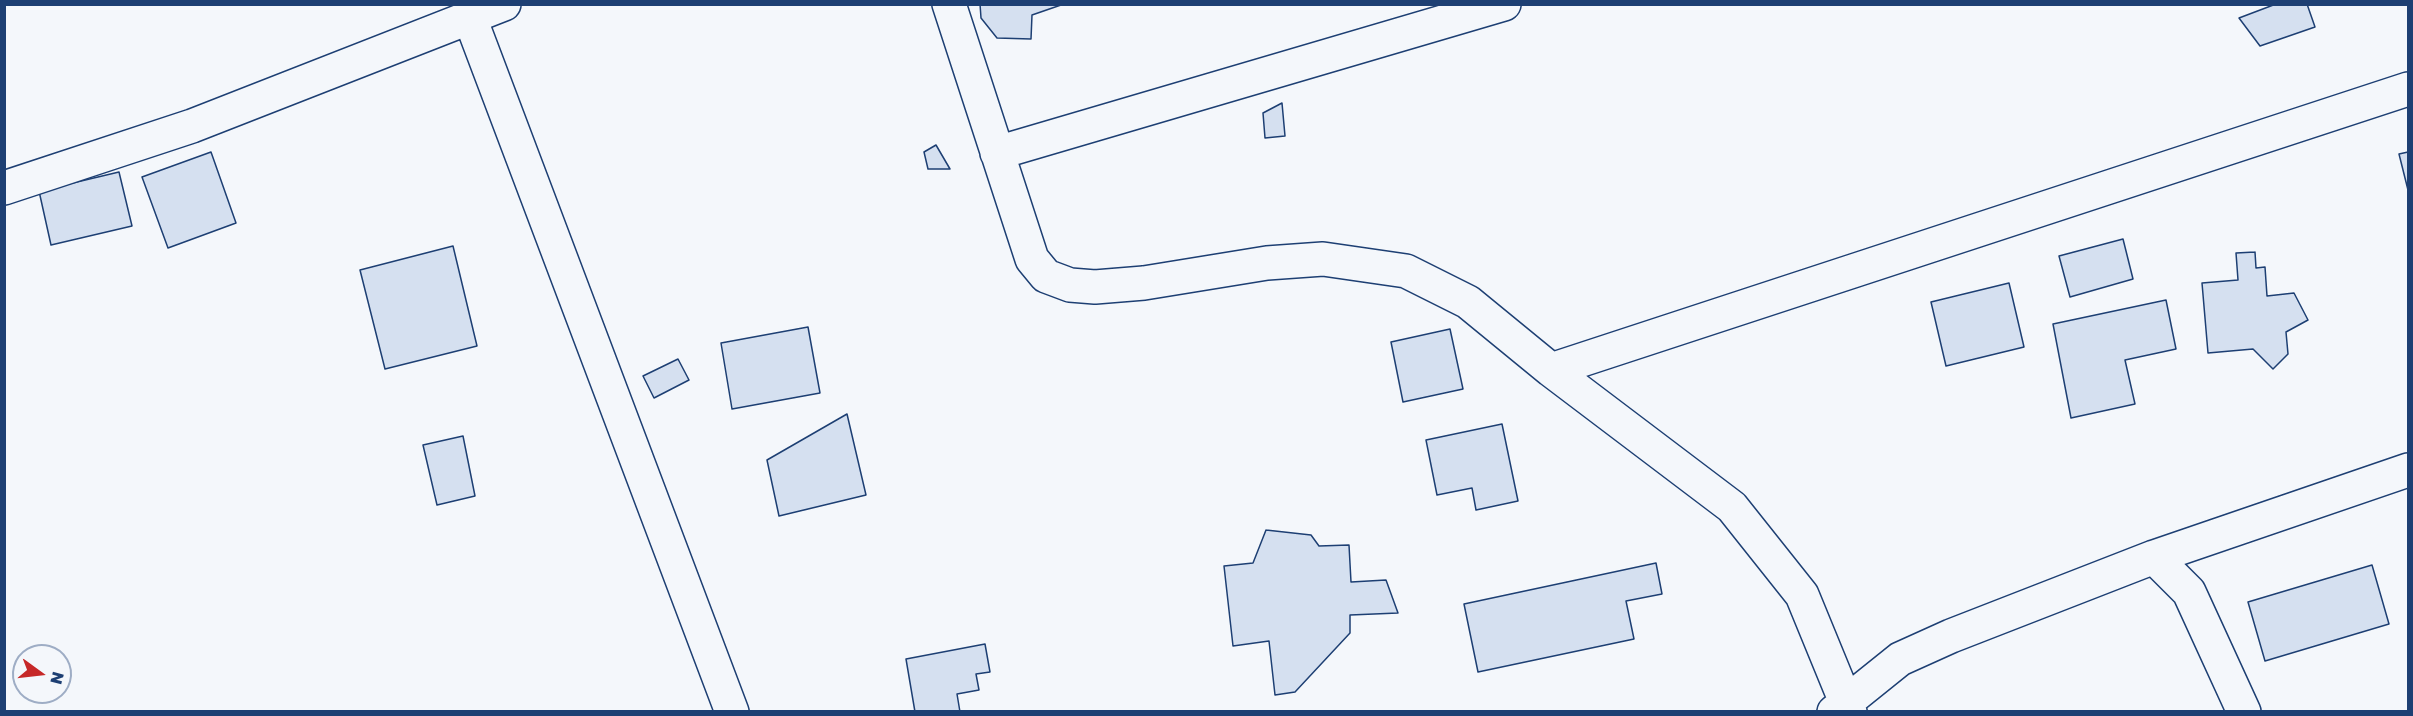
<!DOCTYPE html>
<style>
body{margin:0}
#map{position:relative;width:2413px;height:716px;overflow:hidden;background:#f4f7fb;font-family:"Golos Text",sans-serif}
canvas{display:block}
.frame{position:absolute;inset:0;border:6px solid #1d3f73;pointer-events:none}
.north{position:absolute;left:12px;top:644px;width:60px;height:60px;box-sizing:border-box;background:#f4f7fb;border:2px solid #9eadc5;border-radius:50%;rotate:105deg;font-size:16px;font-weight:700;line-height:24px;text-align:center;color:#1d3f73}
.north::after{content:'';display:block;margin:auto;width:21px;height:27px;background:#c62828;clip-path:polygon(50% 0,100% 100%,50% 72%,0 100%)}
</style>
<div id="map">
<canvas width="2413" height="716"></canvas>
<div class="frame"></div>
<div class="north">N</div>
</div>
<script>
const ctx = document.querySelector('canvas').getContext('2d');
ctx.lineJoin = 'round';
function paint(path, color) {
  ctx.fillStyle = color;
  ctx.fill(path, 'evenodd');
}
function shape(rows) {
  const path = new Path2D();
  for (const r of rows) {
    path.moveTo(r[0], r[1]);
    for (let i = 2; i < r.length; i += 2) path.lineTo(r[i], r[i + 1]);
  }
  return path;
}
function trace(path, color, width, dash) {
  ctx.strokeStyle = color;
  ctx.lineWidth = width;
  ctx.lineCap = dash ? 'butt' : 'round';
  ctx.setLineDash(dash || []);
  ctx.stroke(path);
}
const building = shape([
 [980,4,1061,4,1061,5,1032,15,1031,39,997,38,981,18,980,4],
 [2276,4,2307,4,2315,27,2260,46,2239,18,2276,4],
 [1282,103,1285,136,1265,138,1263,113,1282,103],
 [936,145,950,169,928,169,924,152,936,145],
 [211,152,236,223,168,248,142,177,211,152],
 [2408,152,2408,190,2399,154,2408,152],
 [119,172,132,226,51,245,39,191,119,172],
 [2123,239,2133,279,2070,297,2059,256,2123,239],
 [453,246,477,346,385,369,360,270,453,246],
 [2255,252,2256,268,2265,267,2267,296,2294,293,2308,320,2286,332,2288,354,2273,369,2253,349,2208,353,2202,283,2238,280,2236,253,2255,252],
 [2009,283,2024,347,1946,366,1931,302,2009,283],
 [2166,300,2176,349,2125,360,2135,404,2071,418,2053,324,2166,300],
 [808,327,820,393,732,409,721,343,808,327],
 [1450,329,1463,389,1403,402,1391,342,1450,329],
 [678,359,689,380,654,398,643,376,678,359],
 [847,414,866,495,779,516,767,460,847,414],
 [1502,424,1518,501,1476,510,1472,488,1437,495,1426,440,1502,424],
 [463,436,475,496,437,505,423,445,463,436],
 [1266,530,1311,535,1319,546,1349,545,1351,582,1386,580,1398,613,1350,615,1350,633,1295,692,1275,695,1269,641,1233,646,1224,566,1253,563,1266,530],
 [1656,563,1662,594,1626,601,1634,639,1478,672,1464,604,1656,563],
 [2372,565,2389,624,2265,661,2248,602,2372,565],
 [985,644,990,672,976,674,979,690,957,694,960,712,915,712,906,659,985,644]
]);
paint(building, '#d5e0f0');
trace(building, '#1d3f73', 1.5);
const minor = shape([
 [949,4,1032,259,1046,276,1070,285,1095,287,1144,283,1267,263,1323,259,1406,271,1468,302,1551,370,1732,507,1802,595,1850,712],
 [470,18,732,712],
 [997,153,1504,4],
 [4,188,192,126,504,4],
 [1551,370,2408,89],
 [2154,557,2189,592,2244,712],
 [1834,712,1900,659,1951,636,2154,557,2408,470]
]);
trace(minor, '#1d3f73', 36);
trace(minor, '#f4f7fb', 33);
</script>
